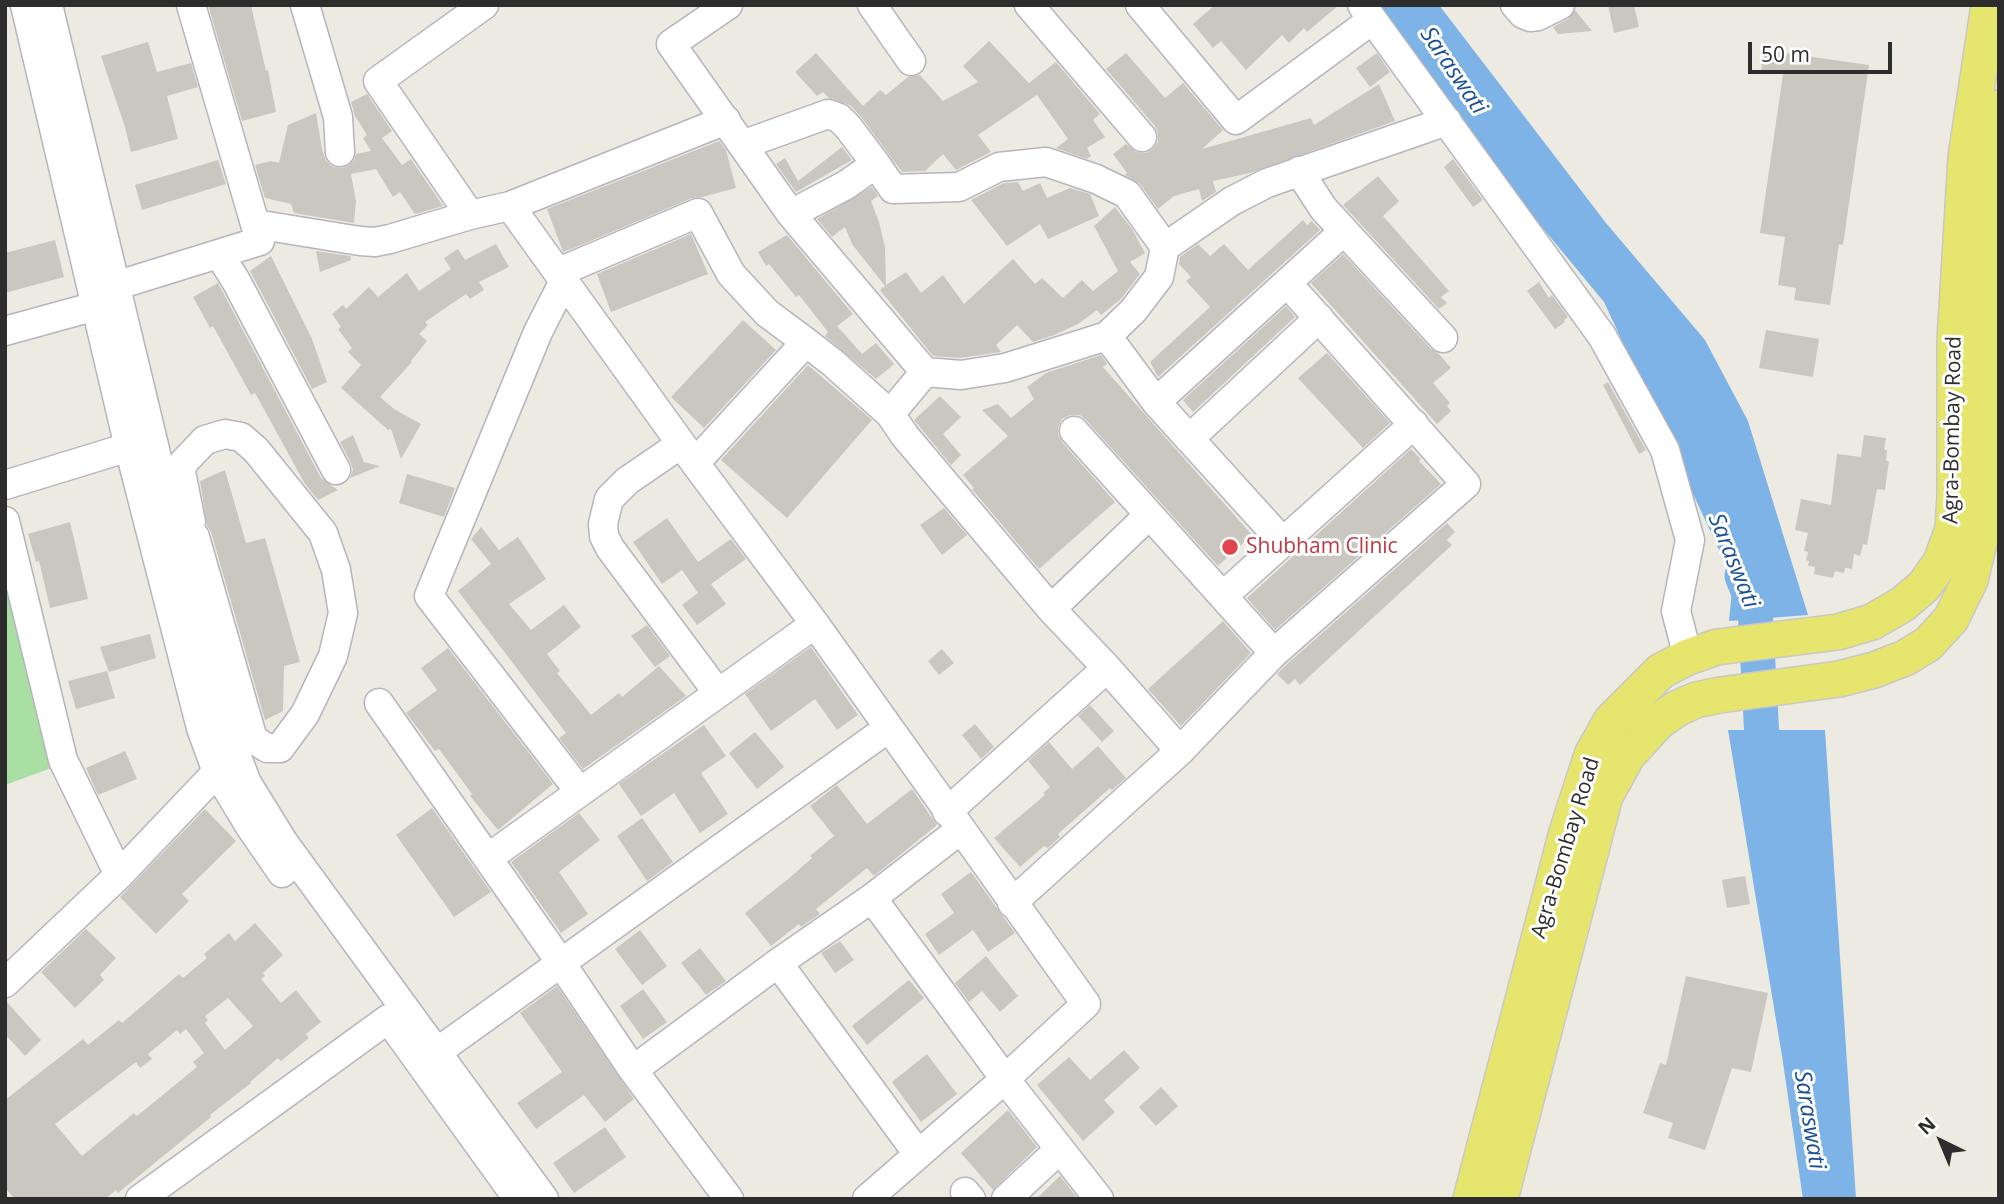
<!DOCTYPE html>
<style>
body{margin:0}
#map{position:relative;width:2004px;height:1204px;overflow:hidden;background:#edebe1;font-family:"Open Sans",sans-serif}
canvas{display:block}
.frame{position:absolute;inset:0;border:7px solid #2d2d2d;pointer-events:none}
.north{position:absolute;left:1906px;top:1106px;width:70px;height:70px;-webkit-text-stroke:5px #fff;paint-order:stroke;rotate:317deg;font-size:19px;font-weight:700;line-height:28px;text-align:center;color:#2d2d2d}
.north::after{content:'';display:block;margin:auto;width:24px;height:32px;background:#2d2d2d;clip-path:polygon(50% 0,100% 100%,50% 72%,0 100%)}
.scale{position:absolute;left:1748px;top:42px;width:144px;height:32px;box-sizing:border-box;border:4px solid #2d2d2d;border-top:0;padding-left:9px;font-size:21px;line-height:24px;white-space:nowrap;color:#2d2d2d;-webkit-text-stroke:5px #fff;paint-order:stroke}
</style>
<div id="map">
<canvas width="2004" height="1204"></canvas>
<div class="frame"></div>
<div class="north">N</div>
<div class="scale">50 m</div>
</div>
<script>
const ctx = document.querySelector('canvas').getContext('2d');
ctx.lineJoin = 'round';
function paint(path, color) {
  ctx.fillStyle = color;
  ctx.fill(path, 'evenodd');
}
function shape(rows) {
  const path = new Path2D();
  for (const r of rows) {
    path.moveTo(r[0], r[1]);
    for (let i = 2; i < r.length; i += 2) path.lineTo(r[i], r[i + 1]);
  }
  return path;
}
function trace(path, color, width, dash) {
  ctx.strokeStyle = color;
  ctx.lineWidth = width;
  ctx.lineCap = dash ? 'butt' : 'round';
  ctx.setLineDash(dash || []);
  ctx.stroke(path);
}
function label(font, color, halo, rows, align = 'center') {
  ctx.font = font + ' "Open Sans",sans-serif';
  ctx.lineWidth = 6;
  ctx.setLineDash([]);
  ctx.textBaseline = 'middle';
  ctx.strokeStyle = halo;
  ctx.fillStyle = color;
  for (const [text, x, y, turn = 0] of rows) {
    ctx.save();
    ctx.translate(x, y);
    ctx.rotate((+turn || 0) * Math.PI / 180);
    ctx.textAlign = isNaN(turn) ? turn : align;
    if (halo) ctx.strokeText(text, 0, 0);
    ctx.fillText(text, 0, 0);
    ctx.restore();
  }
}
paint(shape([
 [11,589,57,766,5,785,5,590]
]), '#a9dfa2');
paint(shape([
 [1377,5,1439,5,1606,223,1705,340,1748,421,1808,615,1729,621,1733,580,1604,302,1484,157],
 [1728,730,1825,730,1856,1199,1803,1199,1782,1056]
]), '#7db3e6');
trace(shape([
 [1742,576,1755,608,1764,776]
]), '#7db3e6', 35);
paint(shape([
 [208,5,251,5,266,71,268,70,276,112,242,121],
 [1215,5,1339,5,1307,32,1304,28,1289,43,1282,35,1246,70,1221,41,1213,48,1193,24],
 [1608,5,1634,5,1639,27,1614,33],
 [1575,10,1592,31,1558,34,1553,27,1568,19],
 [989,41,1029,83,1056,62,1100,114,1093,120,1105,137,1087,148,1091,156,1087,159,1056,148,1068,139,1037,95,978,135,991,152,956,170,943,154,925,171,902,172,861,117,851,106,829,98,823,92,817,96,795,72,816,53,863,106,880,90,886,95,908,77,920,75,943,101,978,82,963,66],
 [148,42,157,72,191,63,198,87,167,96,178,139,131,152,125,127,101,56],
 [1764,50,1869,65,1843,245,1839,244,1830,305,1794,300,1796,288,1778,285,1785,237,1760,233,1783,74,1761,71],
 [1126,53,1165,98,1183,83,1223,130,1202,149,1311,118,1314,125,1379,84,1395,121,1250,173,1213,181,1216,192,1202,201,1199,189,1174,196,1158,209,1140,184,1125,175,1127,173,1113,154,1126,144,1136,152,1146,153,1153,149,1158,142,1158,133,1155,126,1106,69],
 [1377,53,1390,72,1370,87,1356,68],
 [367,94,392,131,382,138,402,165,411,159,443,206,415,214,400,192,393,197,376,169,351,174,356,201,354,223,294,213,291,204,265,198,255,165,271,161,279,163,288,125,316,113,322,149,326,161,333,167,342,168,348,166,354,160,356,154,371,151,363,138,367,135,355,116,351,102],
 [719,141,726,150,736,188,702,197,692,198,574,248,563,252,562,249,547,209],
 [842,147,852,160,796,192,776,164,785,158,798,181],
 [1453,159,1483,200,1473,207,1444,167],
 [218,160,226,184,142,210,135,185],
 [1378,176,1399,201,1383,216,1449,291,1441,297,1447,303,1439,309,1343,205],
 [1018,182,1023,191,1040,183,1047,198,1070,188,1090,194,1099,216,1048,239,1040,224,1007,246,971,200,1004,183],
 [872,187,878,196,871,201,879,222,885,247,886,285,906,272,921,293,943,275,964,304,1013,259,1035,284,1042,278,1063,298,1082,280,1093,291,1118,271,1094,226,1115,207,1132,229,1145,253,1130,262,1140,274,1121,299,1101,315,1097,310,1078,324,1054,335,1033,342,1017,325,996,345,1001,352,960,358,933,356,880,290,885,286,852,244,845,227,832,237,817,219],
 [1303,220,1307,225,1312,221,1320,230,1158,377,1150,362,1210,307,1186,281,1191,277,1179,264,1180,257,1198,244,1210,256,1224,244,1248,270],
 [691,234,708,274,611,312,597,274],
 [787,235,853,314,837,326,862,354,876,343,894,364,876,379,825,336,828,332,799,295,796,297,769,264,766,266,758,252],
 [55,240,64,277,5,293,5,253],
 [496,244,509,267,479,282,484,290,470,299,466,294,425,322,428,325,419,334,427,341,411,361,412,362,380,397,394,409,421,424,401,459,391,429,388,430,341,388,361,365,348,352,352,348,338,329,341,327,332,314,343,305,346,309,369,287,378,297,407,273,419,291,451,269,444,258,458,249,465,260],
 [316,251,350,256,351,260,320,272],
 [1343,254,1431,349,1439,354,1451,368,1433,383,1450,403,1447,406,1451,411,1437,424,1311,283],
 [271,256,312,339,327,382,312,389,250,271],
 [1539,282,1549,298,1552,295,1568,317,1564,320,1565,322,1555,329,1527,291],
 [218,283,321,478,338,490,318,500,305,484,255,393,251,395,213,326,210,328,193,297],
 [1286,306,1295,317,1193,412,1183,400],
 [743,320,776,350,704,428,671,397],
 [1766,330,1819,339,1813,377,1759,368],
 [1327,353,1390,423,1363,448,1298,378],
 [1101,355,1107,364,1103,367,1252,535,1218,566,1086,420,1080,415,1070,415,1062,419,1058,427,1058,435,1062,442,1115,502,1039,569,972,489,974,488,963,475,1008,436,982,410,998,404,1011,418,1034,399,1027,387,1046,373],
 [808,365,872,420,787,518,721,460],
 [1608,382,1646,450,1639,454,1603,385],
 [940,396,961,417,943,434,961,455,951,465,914,420],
 [353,435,364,462,380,466,350,478,353,470,351,463,340,442],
 [1864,435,1886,438,1884,450,1887,450,1886,461,1889,461,1885,490,1877,489,1867,545,1863,544,1860,556,1854,554,1852,569,1845,568,1844,573,1835,571,1833,578,1814,574,1815,567,1808,566,1809,561,1806,560,1808,552,1804,551,1808,533,1795,530,1801,499,1831,505,1837,454,1861,457],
 [1411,449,1421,459,1419,461,1441,484,1275,630,1247,598],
 [225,470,246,543,265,538,300,662,284,666,283,711,265,720,211,532,207,526,200,481],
 [407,474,455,488,444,517,399,503],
 [944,508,967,535,942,555,920,525],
 [667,518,698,562,731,539,746,559,711,584,726,604,697,625,682,605,698,593,682,570,662,584,633,542],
 [70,522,88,599,50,608,39,561,36,562,28,534],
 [1447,523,1455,532,1447,540,1452,545,1300,685,1295,679,1288,685,1277,674,1286,665],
 [481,527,499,550,518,537,546,579,509,604,531,630,564,605,581,627,547,654,560,671,557,673,591,715,619,693,622,697,659,666,686,696,583,769,559,738,566,733,458,591,491,564,471,539],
 [1223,621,1251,653,1181,726,1148,689],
 [647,625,670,656,655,667,631,636],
 [150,634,156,658,109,672,100,647],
 [811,647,858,715,837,730,815,699,771,731,745,694],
 [448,648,553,784,498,830,470,796,472,794,439,749,435,751,406,713,437,690,421,668],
 [942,649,954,663,939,675,928,661],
 [107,671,115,698,76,709,68,681],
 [1090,705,1114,731,1102,742,1078,716],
 [975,724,994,747,981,759,962,735],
 [704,725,726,756,701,773,728,814,700,833,674,793,641,816,619,784],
 [755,732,784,767,757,789,729,753],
 [1049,742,1072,769,1098,746,1126,778,1112,790,1110,788,1058,834,1060,837,1048,848,1044,846,1020,867,994,838,1045,795,1043,793,1050,787,1028,761],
 [125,751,137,779,98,795,86,768],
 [837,785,867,824,912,789,937,825,874,876,867,868,816,909,820,914,801,927,799,924,771,946,745,913,787,880,812,858,810,856,834,836,810,806],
 [432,808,491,892,454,917,396,835],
 [205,809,236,841,182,894,189,901,156,934,120,897],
 [579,813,600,840,559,872,588,914,561,933,511,862],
 [642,818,673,862,647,881,617,836],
 [971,872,1015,933,988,952,973,930,939,955,925,934,954,913,941,894],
 [1745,876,1750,904,1727,908,1722,880],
 [255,923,283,955,263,973,265,976,261,979,281,1003,296,990,321,1022,306,1034,309,1038,281,1061,278,1058,250,1082,251,1083,210,1115,211,1117,118,1193,116,1190,105,1199,15,1199,5,1188,5,1100,83,1039,88,1045,119,1020,122,1023,179,974,183,978,207,958,204,954,229,933,235,941],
 [228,998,253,1026,225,1050,205,1023,208,1020,205,1016],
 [186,1029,204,1053,193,1062,197,1067,137,1116,134,1113,82,1156,55,1124,136,1062,140,1068,152,1059,148,1054,177,1030,180,1034],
 [86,929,116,958,100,975,104,980,75,1008,41,972],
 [640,930,667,966,642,985,615,949],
 [840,941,854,960,835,973,821,953],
 [700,948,726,981,706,995,681,963],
 [986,956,1018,996,1000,1012,982,991,969,1002,955,983],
 [1686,976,1768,993,1751,1072,1732,1068,1705,1150,1668,1138,1673,1123,1643,1113,1660,1063,1666,1065],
 [909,980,924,998,867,1045,852,1026],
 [557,986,634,1099,605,1122,584,1095,536,1129,517,1103,562,1072,520,1013],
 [643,989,667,1022,643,1039,620,1006],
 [5,1000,41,1040,25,1056,5,1034],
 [1124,1050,1140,1068,1104,1100,1115,1112,1083,1141,1037,1085,1069,1057,1090,1080],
 [927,1054,957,1094,921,1122,892,1082],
 [1161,1087,1178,1106,1156,1126,1139,1107],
 [1008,1110,1037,1147,993,1190,961,1153],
 [605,1127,626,1157,574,1193,553,1163],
 [1060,1176,1078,1199,1036,1199]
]), '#c9c7c0');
const minor = shape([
 [25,5,129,447,201,728,217,772,249,825,282,873],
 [48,5,216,703,247,783,284,843,544,1199],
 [305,5,338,117,340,152],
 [728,5,671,44,791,214,846,185,876,164,893,189,959,187,999,167,1046,162,1096,179,1127,194,1165,247,1159,277,1133,311,1107,336,1005,368,961,375,925,372,890,414],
 [872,5,911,61],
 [1029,5,1142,137],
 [1140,5,1236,120,1372,20],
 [1362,5,1602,336,1665,450,1690,540,1676,611,1688,657],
 [1515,5,1523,14,1530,17,1538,16,1560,5],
 [742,145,828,114,839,118,848,127,876,164],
 [1299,171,1323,208,1344,231],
 [510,206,695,463,815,624,1086,1004,1005,1079,867,1199],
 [791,214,925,372],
 [470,215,378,81,484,5],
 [255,224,360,241,375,242,390,239,470,215,510,206,726,120],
 [1165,247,1232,201,1267,183,1447,121],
 [219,254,236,281,336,470],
 [559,272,698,213,731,274,767,313,806,342,695,463],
 [564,281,538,332,429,596,580,792],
 [115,286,260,241,191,5],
 [5,331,114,301],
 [1107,336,1156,402,1283,542],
 [806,342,833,363,890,414,905,436,1051,609,1107,668,1180,751],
 [1156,402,1344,231,1443,338],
 [1074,431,1274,653],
 [1189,439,1319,318],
 [681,444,627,481,609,499,603,524,604,536,610,548,718,693],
 [5,485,129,447],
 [5,521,63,760,119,875],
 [191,522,181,472,183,463,205,440,225,434,241,437,256,450,323,533,336,570,343,613,333,656,305,714,280,748,267,748,253,739,195,537],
 [1223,596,1414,424],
 [1051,609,1149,515],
 [379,703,561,963,633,1070,729,1199],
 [947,812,1107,668],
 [488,858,815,624],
 [872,898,1005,1079,1099,1199],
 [1012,903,1180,751,1274,653,1466,484,1288,284],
 [778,963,918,1154],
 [5,983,119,875,217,772],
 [397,1031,518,1199],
 [423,1062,887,729],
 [633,1070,778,963,872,898,960,830],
 [965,1192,971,1199],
 [140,1199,388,1019],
 [1006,1199,1060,1149]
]);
const major = shape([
 [1471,1199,1567,832,1592,755,1611,721,1661,671,1688,657,1717,647,1838,632,1872,622,1903,604,1924,586,1941,562,1953,529,1955,497,1955,341,1966,157,1989,5],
 [1500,1199,1605,796,1627,756,1659,721,1678,708,1696,700,1720,695,1839,679,1874,670,1905,658,1928,644,1951,619,1970,580,1980,539,1983,498,1988,282,1993,149,1999,108]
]);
trace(minor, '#b5b4bf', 31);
trace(major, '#c8c8c8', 38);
trace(minor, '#fff', 28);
trace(major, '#e6e56d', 35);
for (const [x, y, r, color] of [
 [1230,547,9,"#e0444e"]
]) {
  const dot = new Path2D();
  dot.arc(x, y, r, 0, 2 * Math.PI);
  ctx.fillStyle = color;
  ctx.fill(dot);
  trace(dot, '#fff', 2.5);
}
label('21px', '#2d2d2d', '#fff', [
 ["Agra-Bombay Road",1953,430,-89],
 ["Agra-Bombay Road",1566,848,-73]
]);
label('21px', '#be3a42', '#fff', [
 ["Shubham Clinic",1246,547]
], 'left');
label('italic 23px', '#194f95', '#fff', [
 ["Saraswati",1453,71,56],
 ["Saraswati",1733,561,68],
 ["Saraswati",1809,1120,81]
]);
</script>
